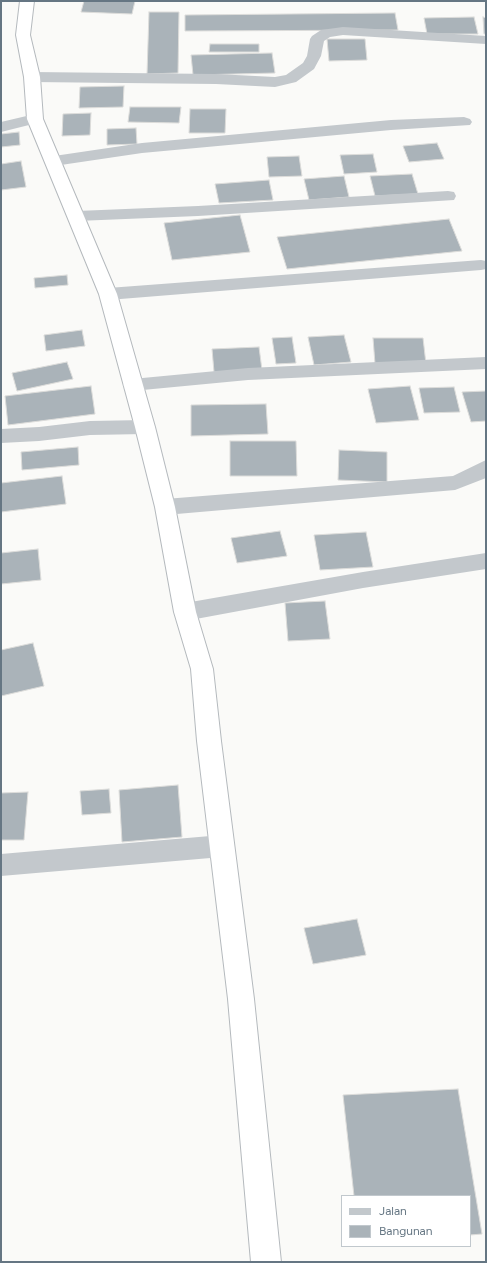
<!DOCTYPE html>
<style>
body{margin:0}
#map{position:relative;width:487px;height:1263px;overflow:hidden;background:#fafaf8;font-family:Figtree,sans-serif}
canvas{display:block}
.frame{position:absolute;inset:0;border:2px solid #657683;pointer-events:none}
.legend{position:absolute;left:341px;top:1195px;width:130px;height:52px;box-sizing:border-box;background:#fff;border:1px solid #c1c8cd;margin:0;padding:5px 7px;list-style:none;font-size:12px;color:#657683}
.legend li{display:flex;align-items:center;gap:8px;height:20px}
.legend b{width:20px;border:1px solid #c1c8cd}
</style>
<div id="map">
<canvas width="487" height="1263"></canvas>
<div class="frame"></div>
<ul class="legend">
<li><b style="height:5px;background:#c3c8cc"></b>Jalan</li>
<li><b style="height:11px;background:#aab3b9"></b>Bangunan</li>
</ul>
</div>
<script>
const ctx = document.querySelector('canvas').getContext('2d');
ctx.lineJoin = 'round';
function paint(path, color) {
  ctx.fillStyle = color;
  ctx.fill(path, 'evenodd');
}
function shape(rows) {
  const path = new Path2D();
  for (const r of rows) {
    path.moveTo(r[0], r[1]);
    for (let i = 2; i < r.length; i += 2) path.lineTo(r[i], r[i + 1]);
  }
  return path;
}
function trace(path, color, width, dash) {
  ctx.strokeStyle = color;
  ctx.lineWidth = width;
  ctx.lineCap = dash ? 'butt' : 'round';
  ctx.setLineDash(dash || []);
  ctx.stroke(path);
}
const building = shape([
 [84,1,135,1,132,14,81,12,84,1],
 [149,12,179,12,178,73,147,74,149,12],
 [395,13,398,30,185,31,185,15,395,13],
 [474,17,478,34,427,34,424,18,474,17],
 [483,17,486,18,486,34,484,34,483,17],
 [327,39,365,39,367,60,329,61,327,39],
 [210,44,259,44,259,52,209,52,210,44],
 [272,53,275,73,193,75,191,55,272,53],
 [124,86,123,107,79,108,80,87,124,86],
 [130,107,181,107,179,123,128,122,130,107],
 [190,109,226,109,225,133,189,133,190,109],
 [91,113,90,135,62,136,63,114,91,113],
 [136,128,137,144,107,145,107,129,136,128],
 [19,132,20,145,1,147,1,134,19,132],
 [437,143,444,159,409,162,403,146,437,143],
 [373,154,377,172,344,174,340,155,373,154],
 [299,156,302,176,269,177,267,157,299,156],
 [21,161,26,187,1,190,1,164,21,161],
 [412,174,418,194,375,196,370,176,412,174],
 [344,176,349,197,309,200,304,179,344,176],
 [269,180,273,200,219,203,215,184,269,180],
 [240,215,250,252,172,260,164,223,240,215],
 [449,219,462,251,287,269,277,237,449,219],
 [67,275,68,285,35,288,34,278,67,275],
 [82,330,85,346,46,351,44,335,82,330],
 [344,335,351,362,314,365,308,337,344,335],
 [292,337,296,363,276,364,272,338,292,337],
 [373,338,423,338,426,364,375,364,373,338],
 [259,347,262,370,214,372,212,349,259,347],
 [67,362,73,379,17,391,12,373,67,362],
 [91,386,95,414,8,425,5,396,91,386],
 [410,386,419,420,376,423,368,389,410,386],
 [454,387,460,412,424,413,419,388,454,387],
 [486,391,486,421,471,422,462,392,486,391],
 [266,404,268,434,191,436,191,405,266,404],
 [230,441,296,441,297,476,230,476,230,441],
 [78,447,79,465,22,470,21,452,78,447],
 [339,450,387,452,387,482,338,480,339,450],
 [62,476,66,504,1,512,1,483,62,476],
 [280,531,287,556,237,563,231,538,280,531],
 [366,532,373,567,320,570,314,535,366,532],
 [38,549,41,580,1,584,1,553,38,549],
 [325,601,330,639,288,641,285,603,325,601],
 [33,643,44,686,1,696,1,650,33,643],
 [178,785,182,837,122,842,119,790,178,785],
 [109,789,111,813,82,815,80,791,109,789],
 [28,792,24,840,1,840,1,793,28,792],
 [357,919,366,955,313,964,304,928,357,919],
 [458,1089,482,1234,470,1235,470,1196,354,1196,343,1095,458,1089]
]);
paint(building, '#aab3b9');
trace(building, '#dcdcda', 1);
const highway = shape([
 [20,1,34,1,30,35,40,77,43,119,117,294,155,427,175,507,196,612,213,669,221,741,254,999,281,1262,251,1262,228,999,197,741,191,669,174,612,155,507,135,427,99,294,27,119,24,77,16,35,20,1]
]);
trace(highway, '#b4b9bd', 2);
paint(shape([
 [343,27,486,36,486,44,343,35,330,37,324,41,321,56,314,69,296,82,275,87,216,84,32,82,27,80,24,77,27,74,32,72,216,74,275,77,286,75,303,63,307,56,310,39,312,36,321,30,343,27],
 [35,114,41,116,43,119,41,122,1,132,1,122,35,114],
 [464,117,470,119,472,122,470,125,391,130,142,153,54,166,48,164,46,161,48,158,54,156,142,143,391,120,464,117],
 [448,191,454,192,456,196,454,200,198,216,77,221,71,220,69,216,71,212,77,211,198,206,448,191],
 [481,260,486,261,486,269,481,270,108,300,102,298,99,294,102,290,108,288,481,260],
 [486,357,486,369,248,380,132,391,125,390,123,385,125,380,132,379,248,368,486,357],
 [145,420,152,422,155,427,152,432,145,434,90,435,39,441,1,443,1,429,39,427,90,421,145,420],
 [486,460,486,478,455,490,165,515,158,512,155,507,158,502,165,499,453,476,486,460],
 [486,553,486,569,363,588,185,621,177,618,174,612,177,606,185,603,363,572,486,553],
 [222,835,231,838,234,846,231,854,222,857,1,876,1,854,222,835]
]), '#c3c8cc');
paint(highway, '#fff');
</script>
